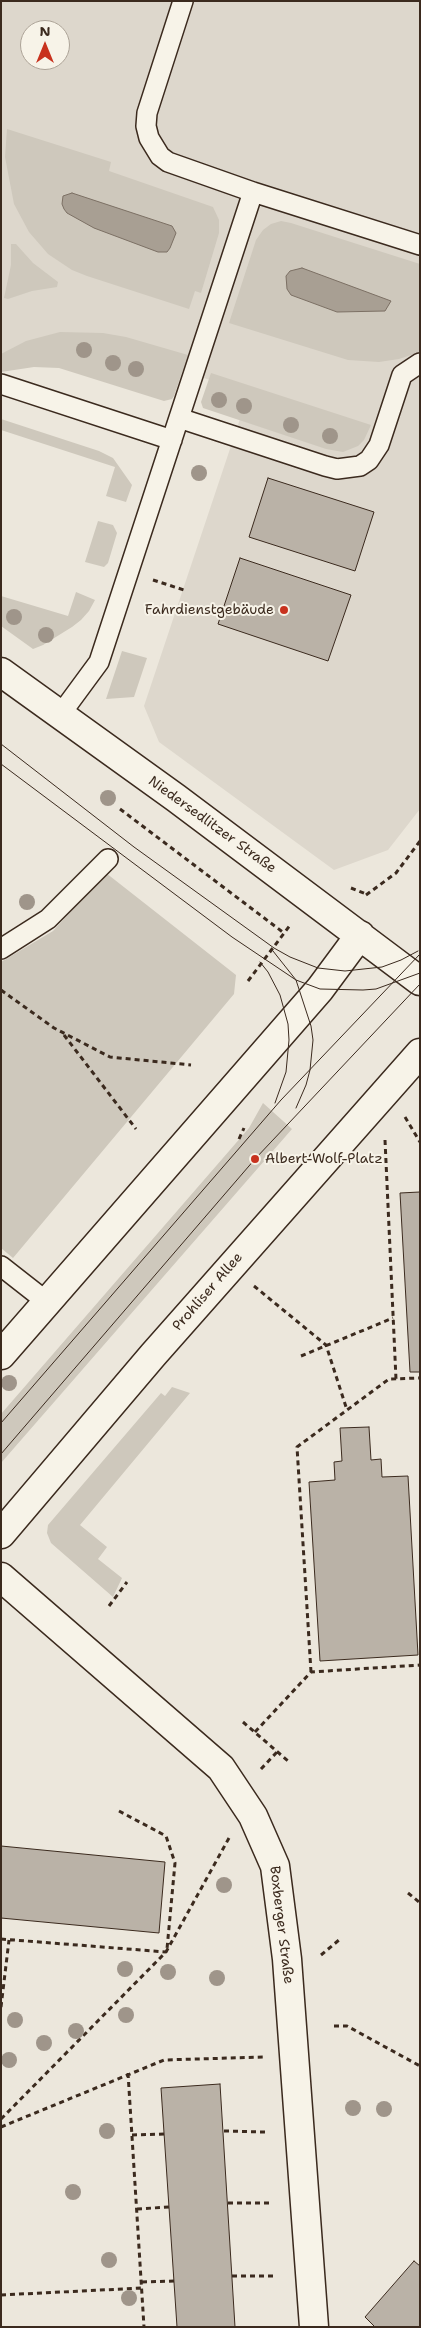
<!DOCTYPE html>
<meta charset="utf-8">
<style>
body{margin:0}
#map{position:relative;width:421px;height:2328px;overflow:hidden;background:#ece7dc;font-family:"Shantell Sans",sans-serif}
canvas{display:block}
.frame{position:absolute;inset:0;border:2px solid #3b2a1e;pointer-events:none}
.north{position:absolute;left:20px;top:20px;width:50px;height:50px;box-sizing:border-box;background:#f7f3e8;border:1px solid #aca397;border-radius:50%;rotate:0deg;font-size:14px;font-weight:700;line-height:20px;text-align:center;color:#3b2a1e}
.north::after{content:'';display:block;margin:auto;width:18px;height:22px;background:#c8321e;clip-path:polygon(50% 0,100% 100%,50% 72%,0 100%)}
</style>
<div id="map">
<canvas width="421" height="2328"></canvas>
<div class="frame"></div>
<div class="north">N</div>
</div>
<script>
const ctx = document.querySelector('canvas').getContext('2d');
ctx.lineJoin = 'round';
function paint(path, color) {
  ctx.fillStyle = color;
  ctx.fill(path, 'evenodd');
}
function shape(rows) {
  const path = new Path2D();
  for (const r of rows) {
    path.moveTo(r[0], r[1]);
    for (let i = 2; i < r.length; i += 2) path.lineTo(r[i], r[i + 1]);
  }
  return path;
}
function trace(path, color, width, dash) {
  ctx.strokeStyle = color;
  ctx.lineWidth = width;
  ctx.lineCap = dash ? 'butt' : 'round';
  ctx.setLineDash(dash || []);
  ctx.stroke(path);
}
function label(font, color, halo, rows, align = 'center') {
  ctx.font = font + ' "Shantell Sans",sans-serif';
  ctx.lineWidth = 4;
  ctx.setLineDash([]);
  ctx.textBaseline = 'middle';
  ctx.strokeStyle = halo;
  ctx.fillStyle = color;
  for (const [text, x, y, turn = 0] of rows) {
    ctx.save();
    ctx.translate(x, y);
    ctx.rotate((+turn || 0) * Math.PI / 180);
    ctx.textAlign = isNaN(turn) ? turn : align;
    if (halo) ctx.strokeText(text, 0, 0);
    ctx.fillText(text, 0, 0);
    ctx.restore();
  }
}
paint(shape([
 [1,1,420,1,420,809,388,850,334,870,159,742,144,706,241,416,216,382,177,369,58,357,1,364],
 [30,30,60,30,60,60,30,60]
]), '#ddd7cc');
paint(shape([
 [7,129,111,162,109,171,213,207,219,220,219,233,201,293,195,291,189,309,87,276,72,270,48,254,29,232,14,204,5,157],
 [64,209,163,252,94,228,67,213],
 [281,221,291,223,420,264,420,352,399,359,379,362,348,360,229,323,256,240,263,230,271,224],
 [291,295,385,311,337,312],
 [11,244,16,244,33,263,58,282,57,287,32,291,8,299,4,298,11,265],
 [60,332,103,333,126,337,188,355,174,396,172,399,164,401,59,368,34,367,1,372,1,354,26,341],
 [211,373,371,425,364,440,358,446,343,452,326,449,203,408,201,402],
 [1,419,99,451,113,458,132,485,126,502,106,496,115,467,1,430],
 [98,521,113,525,117,533,108,563,104,567,85,562],
 [76,592,95,600,89,611,81,620,72,627,43,645,33,649,1,626,1,596,68,616],
 [122,651,147,658,134,697,106,699],
 [106,873,236,975,234,994,13,1258,1,1248,1,962,53,931],
 [263,1103,292,1129,1,1463,1,1414,249,1128],
 [172,1387,190,1393,80,1525,107,1547,98,1559,122,1578,113,1597,51,1543,47,1533,48,1525,161,1393,165,1396]
]), '#cec8bc');
const water = shape([
 [72,193,172,226,176,233,170,248,167,252,158,252,94,228,67,213,64,209,62,204,63,196,72,193],
 [302,268,391,301,385,311,337,312,291,295,287,289,286,276,290,271,302,268]
]);
paint(water, '#a89f93');
trace(water, '#7c7064', 1);
const building = shape([
 [268,478,374,512,355,571,249,537,268,478],
 [240,558,351,595,328,661,218,624,240,558],
 [420,1192,420,1372,410,1372,400,1193,420,1192],
 [369,1427,371,1460,381,1459,382,1477,408,1476,418,1655,320,1661,309,1482,335,1480,334,1462,342,1461,340,1428,369,1427],
 [1,1846,165,1862,159,1933,1,1918,1,1846],
 [220,2084,235,2327,177,2327,161,2088,220,2084],
 [414,2261,420,2266,420,2327,375,2327,365,2317,414,2261]
]);
paint(building, '#bab2a7');
trace(building, '#3b2a1e', 1);
const service = shape([
 [183,1,147,113,146,126,149,138,160,156,168,162,253,192],
 [1,384,172,440],
 [179,418,325,466,337,469,360,466,369,460,379,445,402,375,420,363],
 [60,715,99,662,253,192,420,245],
 [1,949,48,919,108,859],
 [1,1266,47,1302]
]);
const minor = shape([
 [1,672,176,798,420,981],
 [1,1355,320,989,360,935],
 [1,1534,153,1355,420,1053],
 [1,1577,221,1768,253,1816,275,1866,287,1959,314,2327]
]);
trace(service, '#3b2a1e', 22);
trace(minor, '#3b2a1e', 31);
trace(shape([
 [153,580,184,590],
 [120,809,284,933],
 [351,888,366,894],
 [366,895,396,873,420,841],
 [248,981,291,924],
 [1,990,54,1028,110,1057,191,1065],
 [64,1035,136,1129],
 [405,1117,420,1142],
 [239,1139,244,1128],
 [385,1140,396,1379],
 [254,1286,326,1345,347,1410],
 [301,1356,393,1318],
 [109,1606,127,1582],
 [311,1672,297,1447,389,1379,420,1378],
 [243,1722,288,1761],
 [255,1732,311,1672,420,1665],
 [261,1769,277,1752],
 [119,1811,166,1836,175,1863,167,1949],
 [408,1893,419,1902],
 [1,1939,166,1952],
 [321,1955,339,1940],
 [1,2007,9,1940],
 [334,2026,347,2026,420,2066],
 [128,2073,144,2327],
 [1,2119,166,1952,229,1838],
 [1,2127,164,2060,264,2057],
 [224,2131,265,2132],
 [132,2135,164,2134],
 [228,2203,271,2203],
 [137,2209,169,2207],
 [232,2276,276,2276],
 [142,2282,174,2281],
 [1,2295,142,2288]
]), '#3b2a1e', 3, [5, 4]);
trace(service, '#f7f3e8', 19);
trace(minor, '#f7f3e8', 28);
trace(shape([
 [1,744,134,847,274,948,290,957,318,968,345,971,382,967,401,960,418,951],
 [1,764,232,937,296,980,320,989,363,990,376,989,420,973],
 [273,951,296,980,311,1026,313,1040,310,1070,306,1085,296,1108],
 [260,962,268,972,280,995,288,1024,289,1040,286,1072,275,1103],
 [1,1423,281,1100,420,954],
 [1,1454,255,1159,420,984]
]), '#3b2a1e', 1);
ctx.fillStyle = '#9f958a';
for (const [x, y] of [
 [84,350],
 [113,363],
 [136,369],
 [219,400],
 [244,406],
 [291,425],
 [330,436],
 [199,473],
 [14,617],
 [46,635],
 [108,798],
 [27,902],
 [9,1383],
 [224,1885],
 [125,1969],
 [168,1972],
 [217,1978],
 [126,2015],
 [15,2020],
 [76,2031],
 [44,2043],
 [9,2060],
 [353,2108],
 [384,2109],
 [107,2131],
 [73,2192],
 [109,2260],
 [129,2298]
]) {
  ctx.beginPath();
  ctx.arc(x, y, 8, 0, 2 * Math.PI);
  ctx.fill();
}
for (const [x, y, r, color] of [
 [284,610,5,"#c8321e"],
 [255,1159,5,"#c8321e"]
]) {
  const dot = new Path2D();
  dot.arc(x, y, r, 0, 2 * Math.PI);
  ctx.fillStyle = color;
  ctx.fill(dot);
  trace(dot, '#f7f3e8', 2);
}
label('14px', '#3b2a1e', '#f7f3e8', [
 ["Fahrdienstgebäude",274,610],
 ["Albert-Wolf-Platz",265,1159,"left"]
], 'right');
label('14px', '#3b2a1e', '#f7f3e8', [
 ["Niedersedlitzer Straße",212,825,36],
 ["Prohliser Allee",208,1292,-49],
 ["Boxberger Straße",281,1925,83]
]);
</script>
